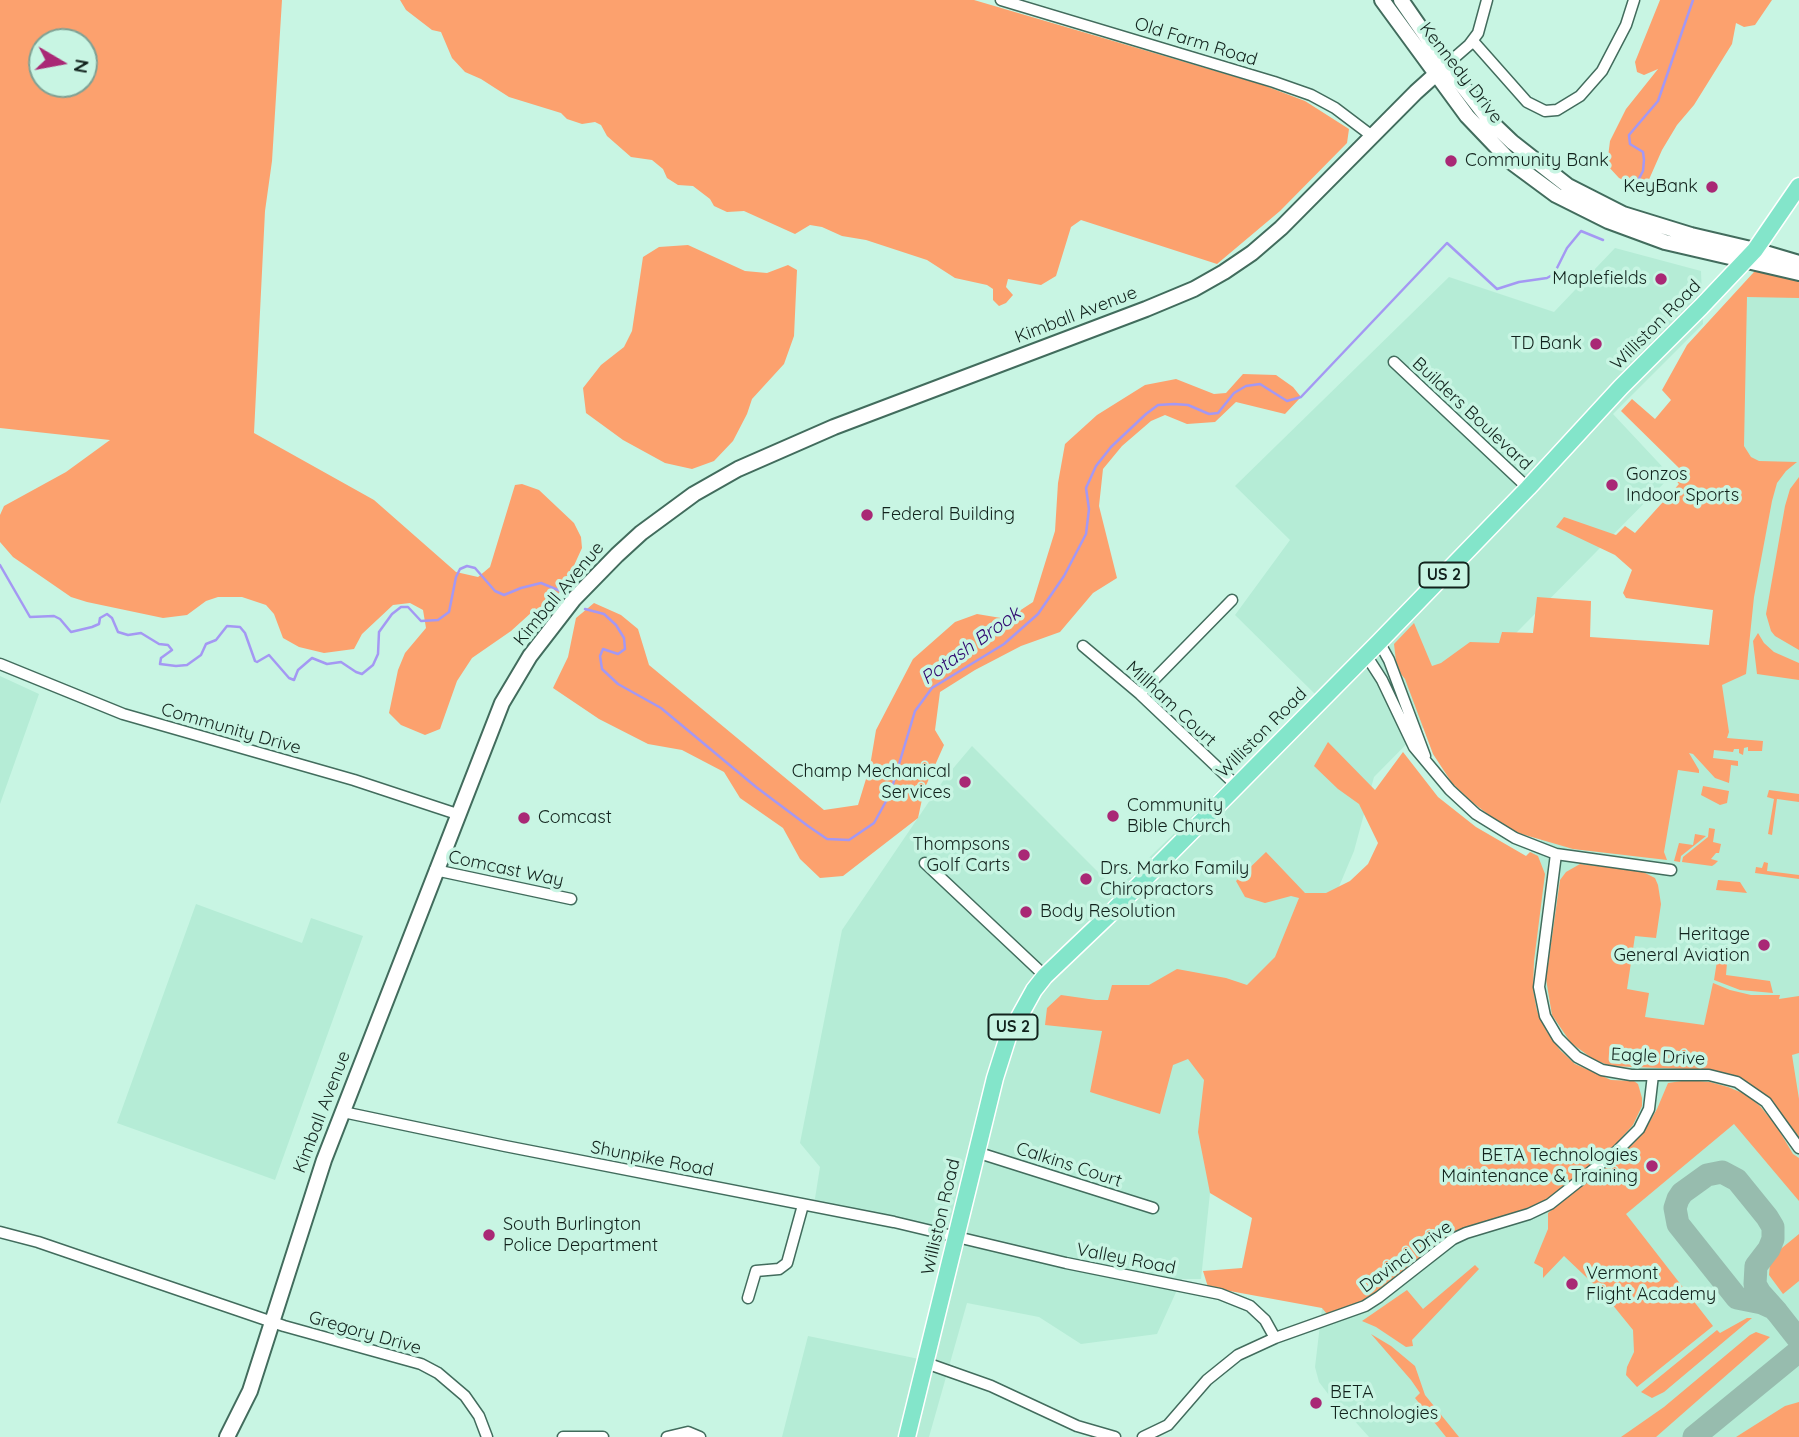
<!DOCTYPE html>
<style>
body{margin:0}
#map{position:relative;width:1799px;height:1437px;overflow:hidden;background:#c8f5e3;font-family:Quicksand,sans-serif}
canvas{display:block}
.north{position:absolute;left:28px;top:28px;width:70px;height:70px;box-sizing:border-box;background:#c8f5e3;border:2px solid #7fa194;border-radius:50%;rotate:100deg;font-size:19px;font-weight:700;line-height:28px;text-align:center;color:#12231d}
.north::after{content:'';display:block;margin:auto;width:24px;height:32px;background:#a92875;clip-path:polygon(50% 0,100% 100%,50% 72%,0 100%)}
</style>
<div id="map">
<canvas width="1799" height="1437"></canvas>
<div class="north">N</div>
</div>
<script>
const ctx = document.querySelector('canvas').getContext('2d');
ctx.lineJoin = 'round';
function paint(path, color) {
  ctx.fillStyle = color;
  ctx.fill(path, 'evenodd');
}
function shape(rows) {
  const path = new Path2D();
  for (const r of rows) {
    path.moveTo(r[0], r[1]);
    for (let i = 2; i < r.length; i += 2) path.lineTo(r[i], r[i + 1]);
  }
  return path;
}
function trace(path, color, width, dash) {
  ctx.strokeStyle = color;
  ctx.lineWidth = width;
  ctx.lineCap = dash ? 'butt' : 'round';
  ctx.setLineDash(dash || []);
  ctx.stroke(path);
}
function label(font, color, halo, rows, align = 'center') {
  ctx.font = font + ' Quicksand,sans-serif';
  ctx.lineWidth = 7;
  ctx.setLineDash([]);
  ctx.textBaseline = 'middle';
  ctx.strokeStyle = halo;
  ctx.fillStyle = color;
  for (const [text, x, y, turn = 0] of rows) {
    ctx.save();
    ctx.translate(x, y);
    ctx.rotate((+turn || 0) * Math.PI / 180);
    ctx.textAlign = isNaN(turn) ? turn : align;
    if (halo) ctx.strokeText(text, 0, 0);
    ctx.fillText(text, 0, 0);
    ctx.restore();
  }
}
paint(shape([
 [1615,248,1701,271,1703,324,1613,414,1671,476,1374,777,1354,851,1210,1193,1201,1279,1182,1279,1157,1334,1081,1344,1039,1317,967,1303,929,1437,782,1437,808,1336,919,1359,947,1239,813,1211,820,1167,800,1143,842,930,945,778,972,746,1116,890,1316,695,1235,615,1290,540,1235,486,1449,277,1554,312],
 [1754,272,1799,276,1799,1437,1369,1437,1351,1417,1338,1407,1319,1382,1315,1367,1322,1308,1519,1009,1527,856,1658,708,1709,646,1728,478,1720,342,1750,277],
 [0,676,39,694,0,804],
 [196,904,302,943,311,918,363,936,275,1180,117,1123]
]), '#b5ecd6');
paint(shape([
 [0,0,282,0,272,161,265,211,254,433,374,500,456,572,478,577,490,567,515,485,522,484,539,490,574,523,581,537,582,548,566,583,551,604,532,612,511,631,472,658,457,681,440,729,425,735,401,725,389,713,398,670,405,653,426,628,423,610,410,603,393,605,362,634,354,649,324,653,299,647,283,638,274,614,266,605,242,597,218,597,206,601,187,615,163,618,87,602,71,597,13,557,0,542,0,515,4,506,66,472,110,440,0,428],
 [42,42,84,42,84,84,42,84],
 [400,0,974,0,1263,85,1305,101,1349,129,1347,143,1280,211,1217,264,1081,220,1071,227,1056,276,1041,285,1008,279,1006,287,1013,295,1006,303,999,306,993,300,993,289,987,285,955,278,927,260,866,240,842,236,822,227,810,225,795,234,744,211,727,212,714,206,710,199,693,186,678,185,667,178,663,169,652,160,631,157,607,136,601,125,595,122,582,124,567,119,561,113,509,97,481,79,465,72,452,58,441,32,432,30,406,10],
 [1660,0,1772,0,1755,25,1744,27,1736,23,1732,44,1694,105,1677,125,1662,150,1647,184,1640,188,1619,178,1607,165,1610,141,1626,109,1658,69,1644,75,1637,72,1635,62],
 [688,245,745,271,767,273,788,265,797,270,794,336,784,364,752,399,747,414,733,441,714,461,692,469,665,463,623,440,586,413,583,388,601,365,624,347,632,331,643,257,659,247],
 [1762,271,1799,276,1799,298,1747,297,1744,446,1751,457,1759,461,1797,462,1786,471,1777,483,1772,501,1754,597,1746,674,1722,685,1729,732,1727,738,1763,741,1762,751,1748,751,1748,747,1744,748,1743,755,1739,753,1739,749,1734,749,1733,752,1714,750,1713,758,1738,761,1738,766,1731,765,1729,783,1715,778,1693,754,1689,753,1699,770,1699,773,1678,770,1664,852,1667,860,1573,849,1518,833,1494,819,1472,802,1452,783,1433,754,1405,679,1401,674,1396,661,1394,644,1414,623,1432,666,1441,663,1470,642,1499,643,1502,632,1533,633,1537,597,1591,601,1590,637,1709,645,1713,610,1626,598,1623,593,1632,570,1615,555,1556,527,1564,517,1616,535,1625,526,1635,533,1679,484,1671,476,1679,468,1621,411,1632,399,1655,419,1671,400,1662,390,1687,345,1754,272],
 [1243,374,1276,375,1293,387,1301,397,1285,414,1236,402,1215,422,1187,424,1165,415,1151,421,1122,446,1103,469,1099,506,1117,578,1093,593,1060,632,1021,646,975,670,940,692,935,730,944,745,924,790,918,818,843,876,820,878,800,859,783,828,740,798,724,772,682,750,648,744,599,719,553,688,568,657,576,618,594,603,621,615,638,629,649,665,824,810,858,805,870,766,876,730,913,659,955,622,977,614,1007,619,1033,602,1055,531,1058,483,1065,444,1097,415,1145,385,1176,379,1214,394,1226,393],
 [1799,477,1799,650,1775,636,1771,631,1766,614,1785,506,1790,489],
 [1758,633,1764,643,1774,652,1799,663,1799,680,1757,674,1753,641],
 [1328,742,1375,790,1403,752,1438,797,1476,827,1526,856,1530,852,1538,856,1545,874,1534,961,1533,989,1537,1011,1547,1032,1560,1050,1575,1064,1611,1080,1634,1081,1638,1084,1642,1098,1642,1106,1633,1125,1613,1147,1557,1193,1535,1207,1475,1224,1451,1235,1370,1298,1327,1314,1322,1308,1208,1287,1203,1271,1242,1268,1252,1218,1210,1193,1198,1132,1204,1080,1188,1059,1173,1065,1160,1114,1090,1092,1102,1031,1045,1025,1047,1008,1061,995,1096,1000,1108,1000,1112,985,1149,985,1177,969,1226,978,1247,985,1275,957,1299,898,1291,896,1265,903,1245,897,1236,881,1266,852,1305,893,1326,893,1350,881,1368,864,1378,843,1359,804,1338,789,1314,766],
 [1703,786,1729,791,1727,803,1720,805,1701,795],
 [1769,790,1799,794,1799,802,1777,799,1772,835,1768,834,1774,799,1767,797],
 [1709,828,1715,829,1713,842,1721,844,1719,853,1716,853,1711,859,1718,861,1715,864,1712,866,1682,862,1683,857,1708,837],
 [1695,834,1706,836,1681,856,1680,862,1674,861,1679,843,1693,845],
 [1764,862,1768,863,1767,871,1799,875,1799,879,1755,873,1756,867,1762,868],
 [1580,864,1641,871,1655,878,1658,885,1661,904,1656,938,1635,936,1627,989,1649,993,1645,1017,1704,1025,1713,983,1730,990,1751,995,1780,995,1779,999,1799,996,1799,1053,1792,1055,1799,1099,1799,1137,1769,1097,1738,1077,1709,1070,1610,1066,1593,1059,1571,1043,1552,1015,1546,979,1560,880,1566,872],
 [1718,880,1740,882,1747,893,1716,890],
 [1717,961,1727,963,1726,975,1770,981,1773,993,1740,990,1714,980],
 [1688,1080,1710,1082,1728,1087,1745,1094,1760,1106,1777,1127,1793,1154,1799,1158,1799,1201,1734,1124,1626,1214,1713,1326,1637,1387,1626,1375,1627,1367,1634,1352,1633,1330,1603,1293,1564,1256,1543,1278,1543,1268,1534,1263,1548,1229,1548,1213,1633,1144,1646,1128,1657,1109,1668,1083],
 [1799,1234,1799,1281,1783,1294,1769,1275,1770,1263,1777,1252],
 [1475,1265,1479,1269,1412,1340,1413,1346,1406,1347,1376,1327,1362,1321,1407,1290,1423,1309],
 [1747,1318,1752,1318,1664,1392,1652,1398,1641,1392,1717,1330,1720,1333],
 [1756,1332,1770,1337,1656,1437,1621,1437,1664,1407,1750,1335],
 [1371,1334,1391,1346,1415,1366,1425,1395,1459,1437,1446,1437,1415,1398,1420,1393,1411,1380],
 [1799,1402,1799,1437,1736,1437,1785,1406]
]), '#fca16e');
trace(shape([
 [1635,186,1643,171,1644,160,1643,152,1630,144,1629,135,1658,101,1693,0],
 [0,565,30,617,54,616,60,619,71,632,92,627,99,624,100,618,107,614,112,618,118,632,128,635,141,633,159,644,168,645,172,650,161,658,160,664,176,666,187,665,201,655,206,644,216,640,227,626,240,627,245,633,255,661,257,662,269,655,289,678,294,680,298,670,312,658,327,664,341,662,356,672,362,674,373,665,378,654,379,632,392,614,401,607,408,607,421,621,438,620,449,612,456,577,460,569,467,566,475,568,495,591,504,595,521,588,541,583,563,592],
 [585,609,604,614,616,625,624,638,625,649,618,654,603,649,600,656,602,669,618,684,661,708,756,787,808,826,827,839,849,840,874,823,890,794,915,711,932,688,1004,644,1038,614,1064,576,1086,534,1089,509,1086,488,1096,466,1111,447,1146,414,1158,405,1174,404,1188,405,1209,414,1218,413,1234,393,1246,386,1260,384,1287,401,1301,397,1447,243,1497,289,1519,282,1547,278,1554,274,1567,248,1581,231,1603,240]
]), '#a498f3', 2.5);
trace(shape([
 [1773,1308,1762,1303,1737,1298,1678,1224,1675,1208,1678,1199,1682,1193,1707,1175,1722,1172,1737,1180,1767,1217,1773,1227,1773,1239,1769,1249,1756,1266,1755,1284,1760,1293,1777,1312,1799,1340],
 [1694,1437,1799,1351]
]), '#97bcae', 23);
const minor = shape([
 [1001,0,1274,82,1311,95,1335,108,1372,136],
 [1473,41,1527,102,1545,111,1557,110,1580,96,1602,71,1626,25,1634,0],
 [1446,65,1469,45,1478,33,1487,0],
 [1394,362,1528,488],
 [1379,642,1389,660,1425,756],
 [1083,646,1140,694,1236,785],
 [1366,655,1382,680,1414,747,1450,790,1476,814,1515,838,1556,854,1671,870],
 [0,664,123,714,354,780,457,814],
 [1140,694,1232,600],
 [1556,854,1539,987,1545,1016,1558,1038,1577,1057,1602,1070,1631,1075,1709,1075,1737,1082,1766,1102,1799,1148],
 [925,863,1045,976],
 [435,870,571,899],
 [343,1112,505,1146,894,1222,1066,1263,1220,1294,1250,1306,1265,1320,1275,1338],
 [976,1152,1153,1208],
 [0,1232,38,1242,284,1326,421,1364,438,1373,465,1396,479,1416,487,1437],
 [748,1298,756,1271,779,1269,787,1263,803,1205],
 [926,1363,991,1386,1077,1426,1115,1437],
 [563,1437,603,1437],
 [667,1437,688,1432,700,1437],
 [1143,1437,1168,1425,1207,1380,1238,1355,1275,1338,1365,1306,1379,1297,1453,1239,1466,1233,1529,1214,1550,1204,1617,1151,1639,1129,1649,1109,1653,1075]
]);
const secondary = shape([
 [1382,0,1467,116,1510,161,1556,195,1608,221,1665,242,1799,273],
 [1401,0,1446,65,1490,121,1512,142,1568,186,1623,214,1691,235,1755,250,1799,263],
 [227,1437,250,1391,324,1160,502,703,530,656,574,599,617,555,641,533,694,494,738,469,834,427,1146,309,1194,289,1224,272,1252,253,1281,228,1416,92,1446,65]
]);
const primary = shape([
 [907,1437,995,1078,1008,1037,1034,990,1045,976,1109,915,1379,642,1528,488,1621,387,1701,307,1755,250,1799,186]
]);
trace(minor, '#426c5d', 13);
trace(secondary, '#426c5d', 18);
trace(primary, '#fff', 19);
trace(minor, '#fff', 10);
trace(secondary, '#fff', 14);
trace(primary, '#83e5ca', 16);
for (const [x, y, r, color] of [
 [1451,161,7,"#a92875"],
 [1712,187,7,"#a92875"],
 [1661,279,7,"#a92875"],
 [1596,344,7,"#a92875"],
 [1612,485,7,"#a92875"],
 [867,515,7,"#a92875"],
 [965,782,7,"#a92875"],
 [1113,816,7,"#a92875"],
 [524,818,7,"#a92875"],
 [1024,855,7,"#a92875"],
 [1086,879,7,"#a92875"],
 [1026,912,7,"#a92875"],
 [1764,945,7,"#a92875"],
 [1652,1166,7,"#a92875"],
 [489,1235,7,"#a92875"],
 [1572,1284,7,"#a92875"],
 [1316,1403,7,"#a92875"]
]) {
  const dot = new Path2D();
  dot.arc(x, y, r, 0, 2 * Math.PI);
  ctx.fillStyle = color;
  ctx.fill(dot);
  trace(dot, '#c8f5e3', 2.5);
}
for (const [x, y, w] of [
 [1444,575,49],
 [1013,1027,49]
]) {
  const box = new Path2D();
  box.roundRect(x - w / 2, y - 12.5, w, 25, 5);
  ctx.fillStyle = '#c8f5e3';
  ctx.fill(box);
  trace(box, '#12231d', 2);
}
label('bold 16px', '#12231d', null, [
 ["US 2",1444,575],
 ["US 2",1013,1027]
]);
label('18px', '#12231d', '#c8f5e3', [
 ["Old Farm Road",1196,42,17],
 ["Kennedy Drive",1461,73,52],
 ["Kimball Avenue",1076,315,-21],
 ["Williston Road",1656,325,-45],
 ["Builders Boulevard",1472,414,43],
 ["Kimball Avenue",559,594,-50],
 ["Millham Court",1171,704,43],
 ["Community Drive",231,729,16],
 ["Williston Road",1262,733,-45],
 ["Comcast Way",506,869,12],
 ["Eagle Drive",1658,1057,3],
 ["Kimball Avenue",322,1112,-69],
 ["Shunpike Road",652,1159,11],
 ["Calkins Court",1069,1165,18],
 ["Williston Road",941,1217,-77],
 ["Davinci Drive",1406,1257,-36],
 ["Valley Road",1126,1259,11],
 ["Gregory Drive",365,1333,16]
]);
label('18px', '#12231d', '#c8f5e3', [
 ["Community Bank",1465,161],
 ["KeyBank",1698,187,"right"],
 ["Maplefields",1647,279,"right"],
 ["TD Bank",1582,344,"right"],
 ["Gonzos",1626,475],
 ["Indoor Sports",1626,496],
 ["Federal Building",881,515],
 ["Champ Mechanical",951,772,"right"],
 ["Services",951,793,"right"],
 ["Community",1127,806],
 ["Bible Church",1127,827],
 ["Comcast",538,818],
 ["Thompsons",1010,845,"right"],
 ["Golf Carts",1010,866,"right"],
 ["Drs. Marko Family",1100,869],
 ["Chiropractors",1100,890],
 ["Body Resolution",1040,912],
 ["Heritage",1750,935,"right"],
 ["General Aviation",1750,956,"right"],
 ["BETA Technologies",1638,1156,"right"],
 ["Maintenance & Training",1638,1177,"right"],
 ["South Burlington",503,1225],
 ["Police Department",503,1246],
 ["Vermont",1586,1274],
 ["Flight Academy",1586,1295],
 ["BETA",1330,1393],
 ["Technologies",1330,1414]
], 'left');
label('italic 19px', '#2e056f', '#c8f5e3', [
 ["Potash Brook",971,646,-36]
]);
</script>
